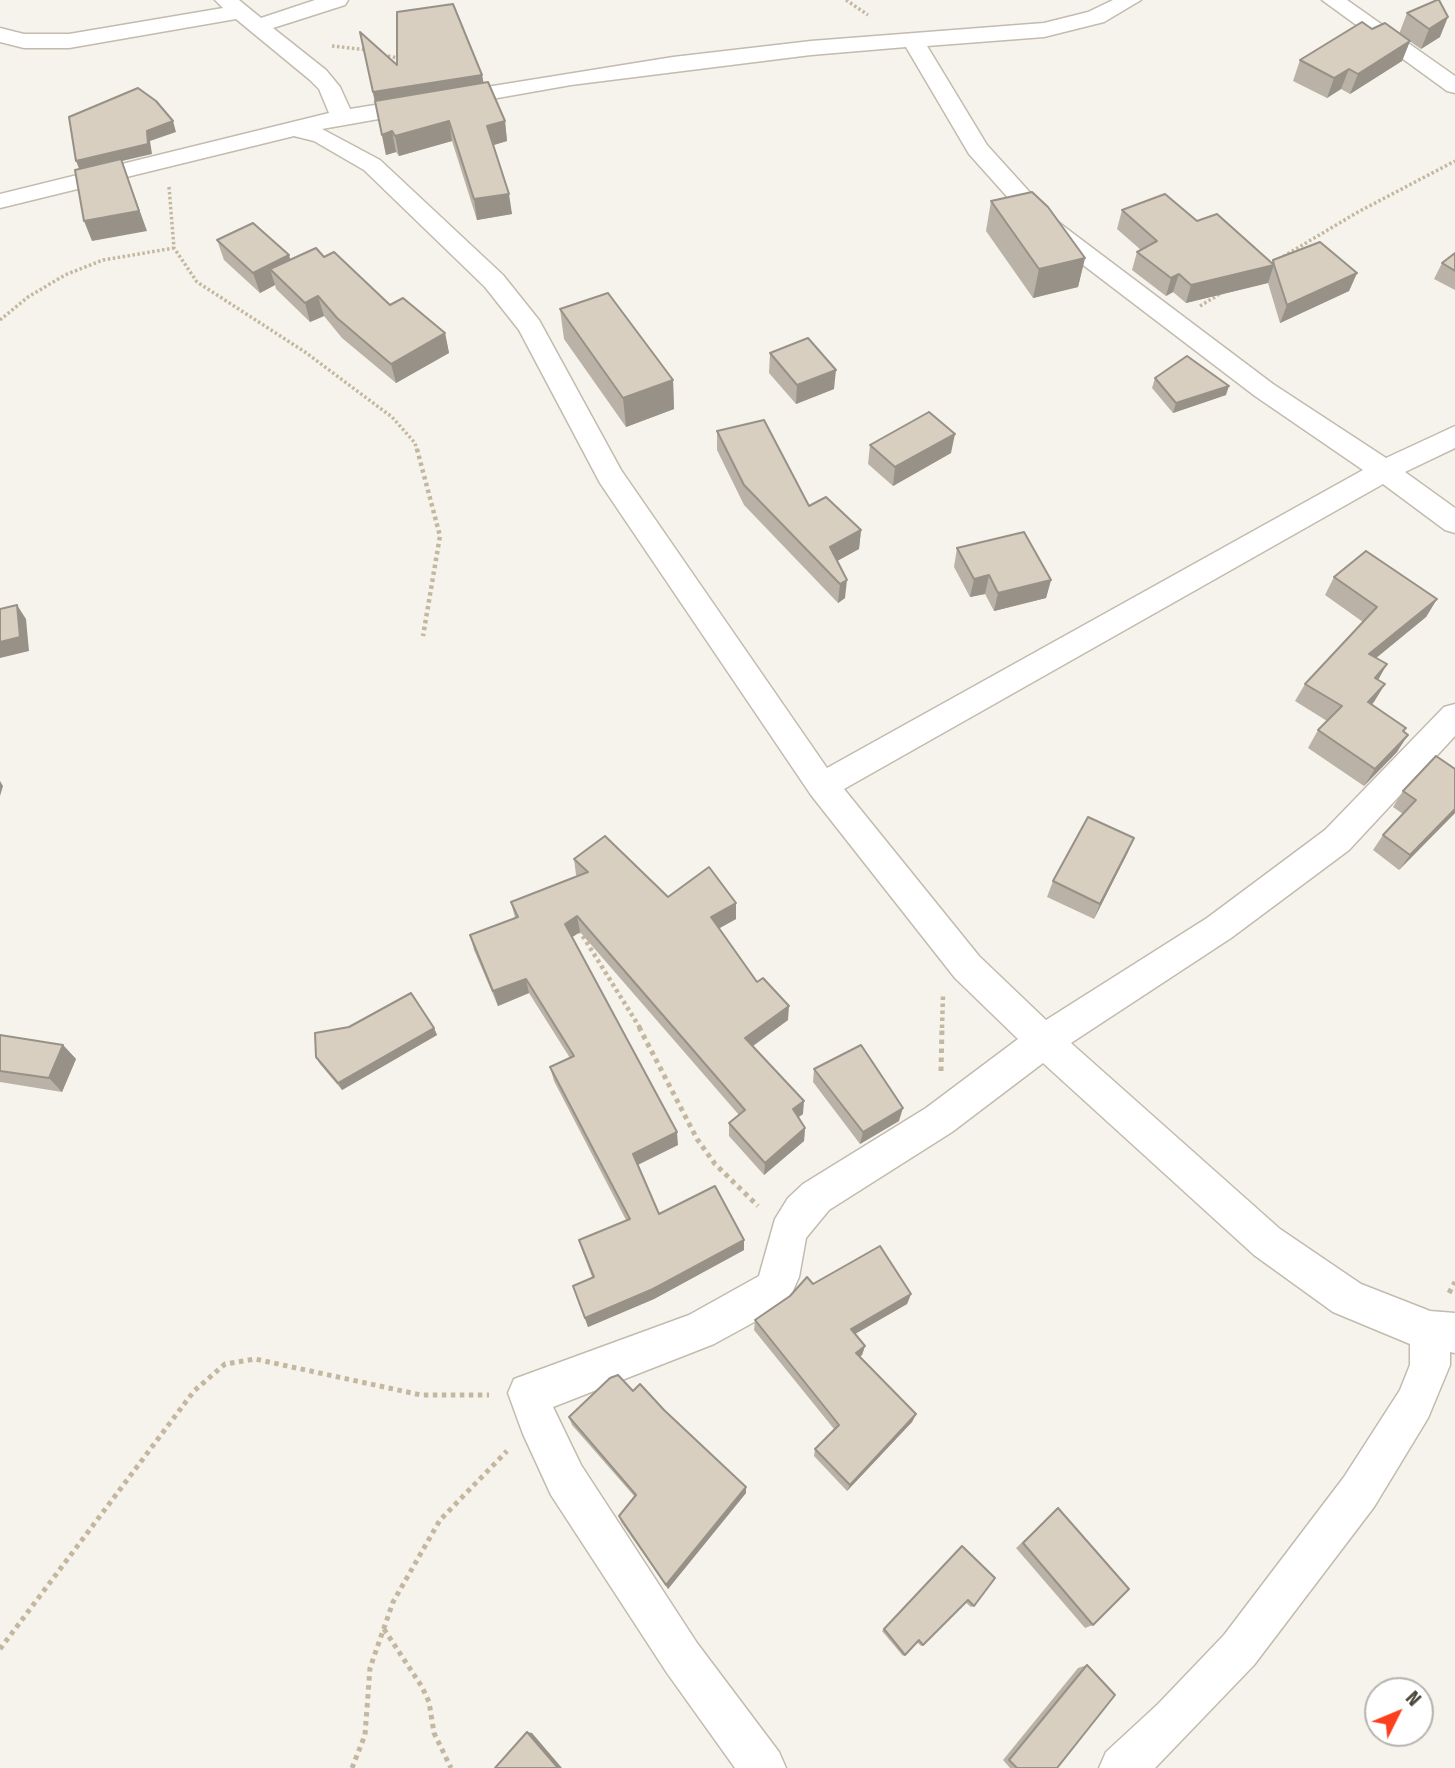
<!DOCTYPE html>
<style>
body{margin:0}
#map{position:relative;width:1455px;height:1768px;overflow:hidden;background:#f6f3ec;font-family:"Fira Sans Condensed",sans-serif}
canvas{display:block}
.north{position:absolute;left:1364px;top:1677px;width:70px;height:70px;box-sizing:border-box;background:#fff;border:2px solid #b7b4b0;border-radius:50%;rotate:47deg;font-size:19px;font-weight:700;line-height:28px;text-align:center;color:#4b4439}
.north::after{content:'';display:block;margin:auto;width:24px;height:32px;background:#fc3f1d;clip-path:polygon(50% 0,100% 100%,50% 72%,0 100%)}
</style>
<div id="map">
<canvas width="1455" height="1768"></canvas>
<div class="north">N</div>
</div>
<script>
const ctx = document.querySelector('canvas').getContext('2d');
ctx.lineJoin = 'round';
function shape(rows) {
  const path = new Path2D();
  for (const r of rows) {
    path.moveTo(r[0], r[1]);
    for (let i = 2; i < r.length; i += 2) path.lineTo(r[i], r[i + 1]);
  }
  return path;
}
function trace(path, color, width, dash) {
  ctx.strokeStyle = color;
  ctx.lineWidth = width;
  ctx.lineCap = dash ? 'butt' : 'round';
  ctx.setLineDash(dash || []);
  ctx.stroke(path);
}
function paint(path, color) {
  ctx.fillStyle = color;
  ctx.fill(path, 'evenodd');
}
const minor = shape([
 [215,0,239,0,261,18,315,0,348,0,345,5,273,28,326,70,340,87,350,109,673,57,811,41,1044,23,1088,12,1113,0,1141,0,1104,22,1044,37,927,46,987,145,1054,219,1273,384,1386,458,1455,426,1455,448,1405,472,1455,508,1455,533,1445,530,1383,484,844,789,979,956,1046,1020,1207,918,1325,830,1444,707,1455,704,1455,736,1349,850,1231,938,1071,1043,1280,1229,1361,1284,1430,1311,1455,1313,1455,1353,1450,1352,1450,1365,1428,1418,1374,1507,1254,1665,1155,1768,1099,1768,1106,1752,1158,1704,1224,1635,1344,1477,1400,1390,1410,1365,1410,1344,1333,1312,1254,1255,1043,1063,952,1132,829,1210,806,1238,799,1277,787,1304,714,1344,553,1407,581,1465,697,1643,779,1752,786,1768,735,1768,667,1673,551,1495,523,1434,508,1393,514,1379,689,1315,759,1276,775,1219,788,1198,803,1184,926,1108,1018,1039,955,978,811,795,600,483,519,330,485,287,364,170,314,141,294,136,0,208,0,194,329,113,319,89,310,80,236,19,69,48,24,48,0,42,0,28,24,34,69,34,223,8,215,0],
 [906,47,969,154,1036,229,1255,396,1363,470,827,768,621,470,539,320,503,275,380,160,322,129,571,85,811,55,906,47],
 [1322,0,1347,0,1455,76,1455,93,1447,91,1322,0]
]);
trace(minor, '#c2bbae', 3);
trace(shape([
 [846,0,868,15],
 [332,46,368,50],
 [383,55,402,59],
 [169,187,174,248,197,282,305,352,392,417,415,443,417,451],
 [1279,259,1358,212,1455,161],
 [1200,306,1223,292],
 [0,320,28,297,65,275,103,260,174,248]
]), '#c4b79f', 3.5, [2.5, 2.5]);
trace(shape([
 [417,449,440,536,423,636],
 [579,930,640,1028],
 [942,1028,943,995]
]), '#c4b79f', 4.5, [3.5, 3.5]);
trace(shape([
 [639,1027,697,1139,715,1164,758,1206],
 [941,1071,942,1027],
 [1449,1293,1455,1282],
 [384,1629,422,1687,429,1702,434,1733,451,1768],
 [0,1649,194,1391,225,1364,255,1359,421,1395,489,1395],
 [352,1768,365,1735,370,1668,393,1602,440,1520,507,1451]
]), '#c4b79f', 5, [4.5, 4.5]);
paint(minor, '#fff');
paint(shape([
 [1407,13,1440,37,1421,49,1402,36,1410,41,1402,61,1350,94,1341,89,1327,98,1293,81,1300,60,1372,29,1399,34],
 [360,32,397,65,482,75,483,82,505,121,507,141,494,145,512,214,477,220,452,141,399,156,396,152,386,155],
 [991,201,1085,258,1078,287,1033,298,986,231],
 [1122,210,1197,221,1272,263,1273,260,1357,273,1349,291,1280,323,1268,283,1186,303,1173,292,1166,296,1132,270,1137,252,1141,250,1117,229],
 [217,240,289,255,290,260,324,257,390,305,445,333,449,353,396,383,342,338,324,316,310,322,276,289,275,285,260,293,224,260],
 [1455,253,1455,290,1434,279,1442,263],
 [560,309,673,380,674,409,626,427,564,339],
 [770,353,834,389,796,404,769,373],
 [1155,378,1226,395,1173,413,1152,388],
 [717,431,809,506,861,530,859,549,837,561,845,598,838,603,744,505,717,450],
 [870,445,951,453,893,486,868,464],
 [957,548,1051,580,1046,598,994,611,985,594,970,597,954,567],
 [1334,577,1437,599,1426,617,1376,658,1378,680,1385,684,1372,704,1404,731,1397,752,1364,786,1308,748,1318,730,1327,721,1295,701,1305,684,1363,622,1325,595],
 [1455,769,1455,813,1399,870,1373,850,1383,835,1403,814,1393,807,1403,791],
 [1134,838,1127,854,1094,919,1047,897,1053,881],
 [574,859,668,897,736,919,719,928,757,982,788,1020,752,1046,803,1114,798,1117,805,1128,804,1141,764,1175,729,1136,729,1123,739,1115,580,932,572,937,678,1145,638,1165,659,1214,744,1250,654,1299,588,1327,576,1296,592,1277,582,1250,579,1240,626,1220,554,1081,550,1067,570,1058,529,993,498,1006,474,950,470,935,515,918,511,902,578,876,576,875],
 [434,1028,437,1035,342,1090,320,1064,316,1057],
 [0,1035,63,1045,76,1059,62,1092,0,1082],
 [814,1069,899,1121,860,1144,813,1082],
 [813,1284,911,1294,907,1304,855,1334,865,1346,862,1355,859,1357,916,1414,912,1422,847,1491,814,1456,815,1449,834,1429,754,1330,755,1320],
 [633,1391,746,1487,746,1493,668,1589,621,1522,619,1516,635,1497,572,1425,569,1417],
 [1058,1508,1093,1625,1085,1628,1016,1548],
 [962,1546,974,1606,971,1607,965,1602,923,1645,921,1646,917,1642,903,1656,882,1631],
 [1087,1665,1057,1768,1010,1768,1003,1760,1078,1668]
]), '#bab2a6');
paint(shape([
 [1448,17,1440,37,1421,49,1429,29],
 [1410,41,1402,61,1350,94,1358,74],
 [1349,69,1341,89,1327,98,1334,78],
 [482,75,484,85,375,102,373,92],
 [173,121,176,132,150,141,152,154,122,161,147,231,92,241,84,221,80,171,76,161,147,131],
 [449,121,452,141,399,156,395,136],
 [505,121,507,141,490,146,487,126],
 [392,131,396,152,386,155,382,135],
 [509,194,512,214,477,220,474,199],
 [289,255,295,275,270,269,275,285,260,293,253,273],
 [1085,258,1078,287,1033,298,1039,269],
 [1274,265,1268,283,1186,303,1191,285],
 [1357,273,1349,291,1280,323,1287,305],
 [1179,274,1173,292,1166,296,1171,278],
 [318,296,324,316,310,322,305,303],
 [445,333,449,353,396,383,391,364],
 [836,370,834,389,796,404,797,385],
 [673,380,674,409,626,427,623,398],
 [1229,386,1226,395,1173,413,1176,403],
 [955,434,951,453,893,486,895,467],
 [861,530,859,549,828,566,830,547],
 [989,575,985,594,970,597,974,579],
 [847,580,845,598,838,603,840,584],
 [1051,580,1046,598,994,611,998,593],
 [1437,599,1426,617,1359,672,1369,654],
 [17,605,26,619,29,651,0,658,0,642],
 [1387,664,1377,682,1375,678],
 [1385,684,1374,702,1358,720,1368,702],
 [1408,735,1397,752,1364,786,1375,769],
 [0,781,3,786,0,796],
 [1455,809,1455,813,1399,870,1410,855],
 [1134,838,1127,854,1094,919,1100,904],
 [736,903,736,919,711,933,711,917],
 [577,916,580,932,568,940,565,924],
 [526,979,529,993,498,1006,493,991],
 [789,1006,788,1020,745,1052,745,1038],
 [434,1028,437,1035,342,1090,338,1083],
 [63,1045,76,1059,62,1092,49,1078],
 [804,1101,803,1114,792,1122,793,1109],
 [903,1108,899,1121,860,1144,863,1132],
 [805,1128,804,1141,764,1175,765,1163],
 [677,1132,678,1145,635,1166,633,1154],
 [744,1240,744,1250,654,1299,588,1327,585,1318],
 [911,1294,907,1304,848,1338,851,1329],
 [865,1346,862,1355,853,1362,856,1353],
 [916,1414,912,1422,847,1491,850,1485],
 [746,1487,746,1493,668,1589,666,1585],
 [527,1732,532,1733,562,1768,558,1768]
]), '#979187');
const building = shape([
 [1437,0,1439,0,1448,17,1429,29,1407,13,1437,0],
 [453,4,482,75,373,92,360,32,397,65,397,12,453,4],
 [1362,22,1372,29,1385,23,1410,41,1358,74,1349,69,1334,78,1300,60,1362,22],
 [488,82,505,121,487,126,509,194,474,199,449,121,395,136,392,131,382,135,375,101,488,82],
 [138,88,156,101,173,121,147,131,148,144,76,161,69,117,138,88],
 [121,159,139,211,84,221,75,170,121,159],
 [1032,192,1048,207,1085,258,1039,269,991,201,1032,192],
 [1165,194,1197,221,1217,214,1274,265,1273,260,1320,242,1357,273,1287,305,1274,265,1191,285,1179,274,1171,278,1137,252,1157,241,1122,210,1165,194],
 [253,223,289,255,253,273,217,240,253,223],
 [316,248,324,257,334,252,390,305,403,298,445,333,391,364,337,318,318,296,305,303,270,269,316,248],
 [1455,253,1455,271,1442,263,1455,253],
 [608,293,673,380,623,398,560,309,608,293],
 [808,338,836,370,797,385,770,353,808,338],
 [1187,356,1229,386,1176,403,1155,378,1187,356],
 [929,412,955,434,895,467,870,445,929,412],
 [764,420,809,506,826,497,861,530,830,547,847,580,840,584,744,485,717,431,764,420],
 [1024,532,1051,580,998,593,989,575,974,579,957,548,1024,532],
 [1366,551,1437,599,1369,654,1387,664,1375,678,1385,684,1368,702,1406,728,1403,731,1408,735,1375,769,1318,730,1342,706,1305,684,1377,607,1334,577,1366,551],
 [17,605,20,637,0,642,0,609,17,605],
 [1436,756,1455,769,1455,809,1410,855,1383,835,1416,800,1403,791,1436,756],
 [1088,817,1134,838,1100,904,1053,881,1088,817],
 [605,836,668,897,709,867,736,903,711,917,757,982,763,978,789,1006,745,1038,804,1101,793,1109,805,1128,765,1163,729,1123,745,1110,577,916,565,924,677,1132,633,1154,659,1214,715,1186,744,1240,653,1289,585,1318,573,1286,594,1277,579,1240,630,1219,550,1067,574,1056,526,979,493,991,470,935,518,917,511,902,588,872,574,859,605,836],
 [411,993,434,1028,338,1083,316,1057,315,1033,349,1027,411,993],
 [0,1035,63,1045,49,1078,0,1071,0,1035],
 [861,1045,903,1108,863,1132,814,1069,861,1045],
 [880,1246,911,1294,851,1329,865,1346,856,1353,916,1414,850,1485,815,1449,839,1425,755,1320,790,1296,807,1277,813,1284,880,1246],
 [618,1375,633,1391,640,1384,664,1410,746,1487,666,1585,619,1516,636,1495,569,1417,610,1378,618,1375],
 [1058,1508,1129,1589,1093,1625,1023,1543,1058,1508],
 [962,1546,995,1578,974,1606,968,1600,923,1645,919,1640,905,1655,884,1629,962,1546],
 [1087,1665,1115,1695,1057,1768,1017,1768,1009,1760,1087,1665],
 [527,1732,558,1768,495,1768,527,1732]
]);
paint(building, '#d8cfc1');
trace(building, '#979187', 2);
</script>
